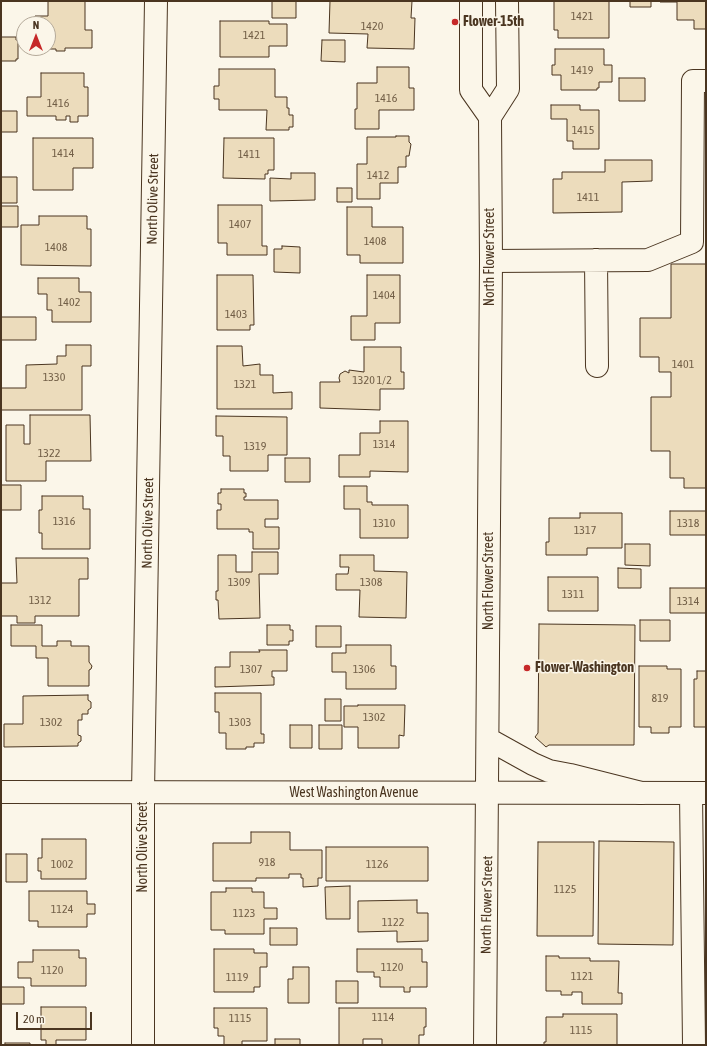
<!DOCTYPE html>
<style>
body{margin:0}
#map{position:relative;width:707px;height:1046px;overflow:hidden;background:#fbf6e9;font-family:"Asap Condensed",sans-serif}
canvas{display:block}
.frame{position:absolute;inset:0;border:2px solid #4a3520;pointer-events:none}
.north{position:absolute;left:16px;top:16px;width:40px;height:40px;box-sizing:border-box;background:#fbf6e9;border:1px solid #b4a999;border-radius:50%;rotate:0deg;font-size:11px;font-weight:700;line-height:16px;text-align:center;color:#4a3520}
.north::after{content:'';display:block;margin:auto;width:14px;height:18px;background:#c62828;clip-path:polygon(50% 0,100% 100%,50% 72%,0 100%)}
.scale{position:absolute;left:16px;top:1012px;width:76px;height:18px;box-sizing:border-box;border:2px solid #4a3520;border-top:0;padding-left:5px;font-size:12px;line-height:14px;white-space:nowrap;color:#4a3520;-webkit-text-stroke:3px #fbf6e9;paint-order:stroke}
</style>
<div id="map">
<canvas width="707" height="1046"></canvas>
<div class="frame"></div>
<div class="north">N</div>
<div class="scale">20 m</div>
</div>
<script>
const ctx = document.querySelector('canvas').getContext('2d');
ctx.lineJoin = 'round';
function paint(path, color) {
  ctx.fillStyle = color;
  ctx.fill(path, 'evenodd');
}
function shape(rows) {
  const path = new Path2D();
  for (const r of rows) {
    path.moveTo(r[0], r[1]);
    for (let i = 2; i < r.length; i += 2) path.lineTo(r[i], r[i + 1]);
  }
  return path;
}
function trace(path, color, width, dash) {
  ctx.strokeStyle = color;
  ctx.lineWidth = width;
  ctx.lineCap = dash ? 'butt' : 'round';
  ctx.setLineDash(dash || []);
  ctx.stroke(path);
}
function label(font, color, halo, rows, align = 'center') {
  ctx.font = font + ' "Asap Condensed",sans-serif';
  ctx.lineWidth = 3;
  ctx.setLineDash([]);
  ctx.textBaseline = 'middle';
  ctx.strokeStyle = halo;
  ctx.fillStyle = color;
  for (const [text, x, y, turn = 0] of rows) {
    ctx.save();
    ctx.translate(x, y);
    ctx.rotate((+turn || 0) * Math.PI / 180);
    ctx.textAlign = isNaN(turn) ? turn : align;
    if (halo) ctx.strokeText(text, 0, 0);
    ctx.fillText(text, 0, 0);
    ctx.restore();
  }
}
const building = shape([
 [48,1,85,1,85,30,92,30,92,48,65,48,65,51,56,51,56,49,35,49,48,48,48,24,35,24,35,16,48,16,48,1],
 [272,1,296,1,296,18,272,18,272,1],
 [330,1,412,1,411,18,415,18,414,49,367,48,368,34,329,33,330,1],
 [554,1,609,1,609,38,558,38,558,30,554,30,554,1],
 [630,1,651,1,651,7,630,7,630,1],
 [660,1,706,1,706,29,694,29,694,20,677,20,677,2,660,2,660,1],
 [220,21,269,21,269,24,287,24,287,46,269,46,269,57,220,57,220,21],
 [1,37,16,37,16,40,18,40,18,59,16,59,16,61,1,61,1,37],
 [322,40,345,40,345,62,321,61,322,40],
 [555,49,604,49,604,65,612,65,612,82,599,82,599,88,597,88,597,90,561,90,561,75,552,75,552,65,555,65,555,49],
 [377,67,409,67,409,88,414,88,414,110,379,110,379,129,355,129,355,109,357,109,357,83,377,83,377,67],
 [219,69,275,69,275,97,287,97,287,108,289,108,289,115,293,115,293,127,289,127,289,130,266,130,267,110,219,110,219,99,214,99,214,86,219,86,219,69],
 [41,73,84,73,84,87,88,87,88,116,78,116,78,122,70,122,70,116,66,116,66,120,56,120,56,116,27,116,27,97,41,97,41,73],
 [619,78,645,78,645,101,619,101,619,78],
 [551,105,580,105,580,110,599,110,599,149,573,149,573,141,567,141,567,119,551,119,551,105],
 [1,111,17,111,17,132,1,132,1,111],
 [396,136,409,136,409,142,411,144,409,156,406,156,406,167,398,167,398,183,380,183,380,199,357,199,357,164,367,164,367,137,396,137,396,136],
 [33,138,93,138,93,168,73,168,73,190,33,190,33,138],
 [224,138,274,138,274,170,268,170,268,174,265,174,265,179,223,178,224,138],
 [605,160,652,160,652,181,622,182,622,212,553,213,553,179,562,179,562,172,605,172,605,160],
 [291,173,315,173,315,200,270,201,270,178,291,179,291,173],
 [1,177,17,177,17,203,1,203,1,177],
 [337,188,352,188,352,202,337,202,337,188],
 [218,205,262,205,262,246,267,246,267,255,227,255,227,243,218,243,218,205],
 [1,206,18,206,18,227,1,227,1,206],
 [347,207,372,207,372,227,403,227,403,263,360,263,360,255,347,255,347,207],
 [39,216,87,216,87,229,91,229,91,266,21,265,21,225,39,225,39,216],
 [282,246,300,247,300,273,274,272,274,249,282,249,282,246],
 [706,255,706,488,684,488,684,478,670,478,670,451,651,451,651,397,671,397,671,372,659,372,659,357,640,357,640,318,671,318,671,264,706,264,706,255],
 [217,275,253,275,254,325,250,325,250,330,217,330,217,275],
 [367,275,400,275,400,323,375,323,375,340,351,340,351,316,367,316,367,275],
 [38,278,79,278,79,292,91,292,91,322,52,322,52,310,47,310,47,294,38,294,38,278],
 [1,317,36,317,36,340,1,340,1,317],
 [66,345,91,345,91,366,82,366,82,410,1,410,1,388,26,388,26,365,57,364,57,356,66,356,66,345],
 [217,346,242,346,243,366,260,364,260,375,273,375,273,393,292,392,292,409,217,409,217,346],
 [364,347,401,347,401,372,404,372,404,389,380,389,380,410,320,408,320,382,340,382,339,378,340,374,345,371,349,373,349,370,364,372,364,347],
 [30,415,90,415,91,461,46,461,46,481,6,481,6,425,24,425,24,444,30,444,30,415],
 [216,416,287,417,287,455,268,455,268,471,230,471,230,456,223,456,223,436,216,436,216,416],
 [380,421,408,421,408,472,370,471,370,477,339,477,339,455,360,455,360,433,380,433,380,421],
 [285,458,310,458,310,482,285,482,285,458],
 [1,485,21,485,21,510,1,510,1,485],
 [344,486,367,486,367,502,372,502,372,505,408,505,408,538,360,538,360,509,344,509,344,486],
 [221,489,244,489,244,493,246,493,246,497,244,497,244,500,278,500,278,519,265,519,265,527,279,527,279,549,253,549,253,532,249,532,249,529,217,529,217,510,221,510,221,504,218,504,218,493,221,493,221,489],
 [42,496,83,496,83,509,90,509,90,549,42,549,42,533,39,533,39,510,42,510,42,496],
 [670,511,706,511,706,535,670,535,670,511],
 [580,513,622,513,622,548,587,548,587,555,546,555,546,542,549,542,549,518,580,518,580,513],
 [625,544,650,544,650,566,625,565,625,544],
 [252,552,278,552,278,574,259,574,260,618,219,619,218,600,216,600,216,591,218,591,218,555,236,555,236,572,252,572,252,552],
 [340,555,374,555,374,571,407,572,406,618,359,617,360,590,336,590,336,574,348,574,349,567,340,567,340,555],
 [16,558,88,558,88,579,79,579,79,616,35,616,35,623,17,623,17,616,1,616,1,583,17,583,16,558],
 [618,568,641,569,641,588,618,588,618,568],
 [548,577,598,577,598,611,548,611,548,577],
 [670,588,706,588,706,613,670,613,670,588],
 [640,620,670,620,670,641,640,641,640,620],
 [539,624,635,625,634,745,549,745,546,747,535,737,538,733,539,624],
 [11,625,42,625,42,646,57,646,57,641,71,641,71,646,89,646,89,662,92,666,91,669,89,670,89,686,48,686,48,658,36,658,36,646,11,646,11,625],
 [267,625,290,625,290,630,293,630,293,641,289,641,289,645,267,645,267,625],
 [316,626,341,626,341,647,316,647,316,626],
 [346,645,391,645,391,666,396,666,396,689,346,689,346,672,332,672,332,653,346,653,346,645],
 [259,650,287,650,287,671,272,671,272,677,274,677,274,685,215,687,215,667,230,667,230,652,260,652,259,650],
 [639,666,667,666,667,669,681,669,681,727,669,727,669,733,651,733,651,727,639,727,639,666],
 [697,671,706,671,706,727,694,727,694,679,697,679,697,671],
 [215,693,261,693,261,734,264,734,264,743,254,743,254,747,246,747,246,749,226,749,226,733,219,733,219,712,215,712,215,693],
 [88,695,88,700,91,702,91,708,88,710,88,714,82,714,82,720,78,720,78,735,81,736,81,741,78,743,78,746,4,747,4,724,23,724,23,696,88,695],
 [325,699,341,699,341,721,325,721,325,699],
 [358,705,405,705,404,736,399,735,399,748,358,748,358,727,344,727,344,706,358,706,358,705],
 [290,725,312,725,312,748,290,748,290,725],
 [319,725,342,725,342,749,319,749,319,725],
 [251,832,290,832,290,850,322,850,322,878,318,878,318,886,303,887,303,878,301,878,301,874,289,874,289,878,256,878,256,881,213,881,213,843,251,843,251,832],
 [42,839,86,839,86,879,41,879,41,871,38,871,38,858,42,858,42,839],
 [599,841,674,842,673,945,598,944,599,841],
 [538,842,594,842,593,936,537,936,538,842],
 [326,847,428,847,428,881,326,881,326,847],
 [6,854,27,854,27,882,6,882,6,854],
 [350,886,350,919,326,919,325,887,350,886],
 [226,888,252,888,252,892,264,892,264,908,277,908,277,919,264,919,264,934,225,934,225,930,211,930,211,892,226,892,226,888],
 [29,891,87,891,87,904,95,904,95,914,87,914,87,927,38,927,38,921,29,921,29,891],
 [417,900,417,913,428,913,428,941,397,942,397,931,358,932,358,901,417,900],
 [270,928,297,928,297,945,270,945,270,928],
 [214,949,254,949,254,953,267,953,267,967,260,967,260,987,254,987,254,992,214,992,214,949],
 [357,949,422,949,422,962,427,962,427,987,410,987,410,992,404,992,404,987,380,987,380,977,374,977,374,972,357,972,357,949],
 [33,950,79,950,79,958,86,958,86,986,31,986,31,978,18,978,18,962,33,962,33,950],
 [546,956,559,956,559,958,590,958,590,961,619,961,618,993,622,993,622,1004,582,1004,582,992,572,992,572,995,561,995,561,991,546,991,546,956],
 [293,967,309,967,309,1003,288,1003,288,979,293,979,293,967],
 [336,981,358,981,358,1003,336,1003,336,981],
 [1,987,24,987,24,1004,1,1004,1,987],
 [41,1007,86,1007,86,1040,56,1040,56,1045,46,1045,46,1040,41,1040,41,1007],
 [214,1008,267,1008,267,1041,242,1041,242,1045,224,1045,224,1036,218,1036,218,1028,214,1028,214,1008],
 [339,1008,426,1008,426,1027,424,1027,424,1035,419,1035,419,1045,382,1045,382,1039,363,1039,363,1045,339,1045,339,1008],
 [563,1014,617,1014,617,1045,544,1045,544,1042,546,1042,546,1017,563,1017,563,1014],
 [275,1039,300,1039,300,1045,275,1045,275,1039],
 [5,1043,30,1043,30,1045,5,1045,5,1043]
]);
paint(building, '#ecdcbc');
trace(building, '#4a3520', 1);
const minor = shape([
 [596,260,597,366],
 [491,261,648,260,692,242,693,81,706,81],
 [1,792,706,793],
 [691,793,694,1045],
 [143,1045,143,793,156,1]
]);
const major = shape([
 [471,1,471,90,490,117],
 [488,739,533,764,549,771,570,775,641,793],
 [485,1045,491,261,490,117,508,89,507,1]
]);
trace(minor, '#4a3520', 24);
trace(major, '#4a3520', 24);
trace(minor, '#fbf6e9', 22);
trace(major, '#fbf6e9', 22);
for (const [x, y, r, color] of [
 [455,22,4,"#c62828"],
 [527,668,4,"#c62828"]
]) {
  const dot = new Path2D();
  dot.arc(x, y, r, 0, 2 * Math.PI);
  ctx.fillStyle = color;
  ctx.fill(dot);
  trace(dot, '#fbf6e9', 1.5);
}
label('12px', '#725f47', null, [
 ["1421",582,16],
 ["1420",372,26],
 ["1421",254,35],
 ["1419",582,70],
 ["1416",386,98],
 ["1416",58,103],
 ["1415",583,130],
 ["1414",63,153],
 ["1411",249,154],
 ["1412",378,175],
 ["1411",588,197],
 ["1407",240,224],
 ["1408",375,241],
 ["1408",56,247],
 ["1404",384,295],
 ["1402",69,302],
 ["1403",236,314],
 ["1401",683,364],
 ["1330",54,377],
 ["1320 1/2",372,380],
 ["1321",245,384],
 ["1314",384,444],
 ["1319",255,446],
 ["1322",49,453],
 ["1316",64,521],
 ["1310",384,523],
 ["1318",688,523],
 ["1317",585,530],
 ["1309",239,582],
 ["1308",371,582],
 ["1311",573,594],
 ["1312",40,600],
 ["1314",688,601],
 ["1307",251,669],
 ["1306",364,669],
 ["819",660,698],
 ["1302",374,717],
 ["1302",51,722],
 ["1303",240,722],
 ["918",267,862],
 ["1002",62,864],
 ["1126",377,864],
 ["1125",565,889],
 ["1124",62,909],
 ["1123",244,913],
 ["1122",393,922],
 ["1120",392,967],
 ["1120",52,970],
 ["1121",582,976],
 ["1119",237,977],
 ["1114",383,1017],
 ["1115",240,1018],
 ["1115",581,1030]
]);
label('bold 14px', '#4a3520', '#fbf6e9', [
 ["Flower-15th",463,22],
 ["Flower-Washington",535,668]
], 'left');
label('14px', '#4a3520', '#fbf6e9', [
 ["North Olive Street",153,199,-89],
 ["North Flower Street",490,257,-90],
 ["North Olive Street",148,523,-89],
 ["North Flower Street",489,581,-90],
 ["West Washington Avenue",354,793],
 ["North Olive Street",143,847,-90],
 ["North Flower Street",487,905,-89]
]);
</script>
